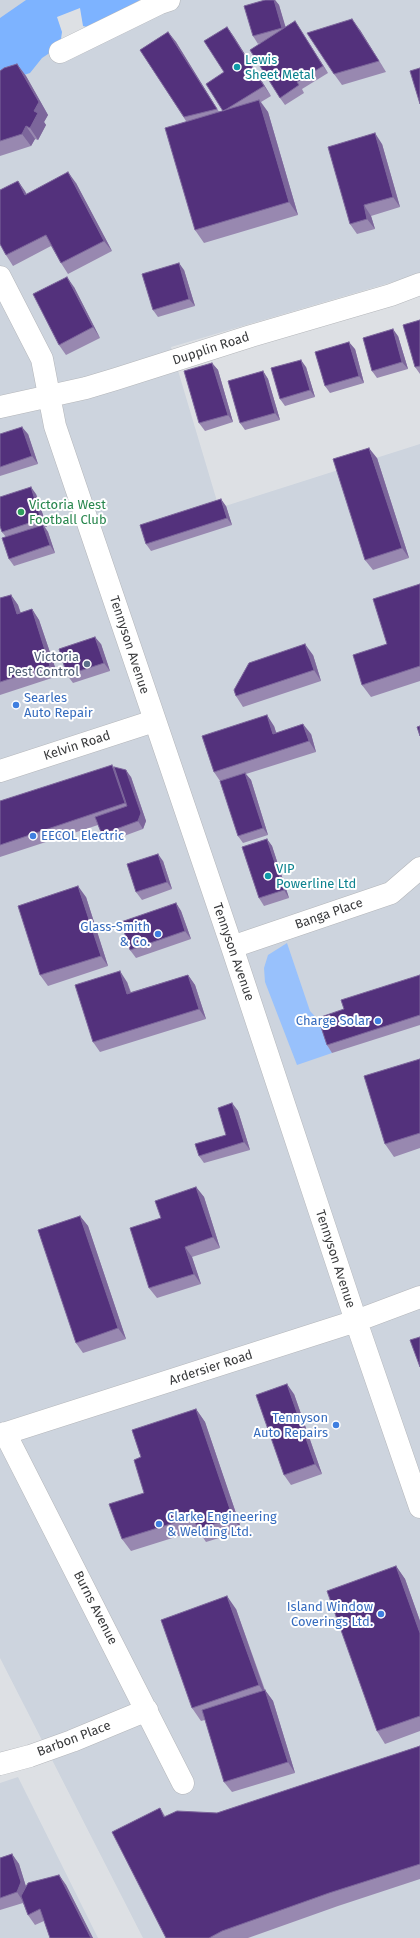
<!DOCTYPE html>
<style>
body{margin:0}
canvas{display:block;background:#dde0e4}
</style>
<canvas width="420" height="1938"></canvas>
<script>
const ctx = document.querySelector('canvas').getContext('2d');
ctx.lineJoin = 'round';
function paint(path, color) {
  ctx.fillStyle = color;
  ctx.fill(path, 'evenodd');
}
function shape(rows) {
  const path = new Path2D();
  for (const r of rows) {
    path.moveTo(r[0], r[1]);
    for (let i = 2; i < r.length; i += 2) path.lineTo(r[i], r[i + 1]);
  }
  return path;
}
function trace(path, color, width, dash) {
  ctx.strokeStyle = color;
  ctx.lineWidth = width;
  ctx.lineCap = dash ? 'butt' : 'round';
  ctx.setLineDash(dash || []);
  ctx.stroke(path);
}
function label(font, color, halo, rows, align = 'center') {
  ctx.font = font + ' "Fira Sans",sans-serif';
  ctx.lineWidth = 4;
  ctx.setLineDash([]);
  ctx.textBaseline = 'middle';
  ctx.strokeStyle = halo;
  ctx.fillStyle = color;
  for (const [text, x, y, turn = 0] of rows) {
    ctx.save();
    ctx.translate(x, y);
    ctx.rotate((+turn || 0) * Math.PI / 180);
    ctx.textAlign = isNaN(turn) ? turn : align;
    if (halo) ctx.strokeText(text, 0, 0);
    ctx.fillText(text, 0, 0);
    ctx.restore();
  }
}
paint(shape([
 [0,0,27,0,0,20],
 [139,0,420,0,420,274,171,347,219,508,420,444,420,1938,143,1938,0,1658,0,80],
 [18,1777,98,1938,0,1938,0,1783]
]), '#cdd4de');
paint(shape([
 [287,943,310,1011,323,1025,332,1053,297,1065,265,982,264,968,268,955]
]), '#98c1fc');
paint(shape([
 [26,0,140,0,94,29,83,26,80,8,57,17,62,32,60,46,42,58,30,73,9,80,0,86,0,18]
]), '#7db3ff');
const minor = shape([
 [60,52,160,3,169,0],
 [0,277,42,359,55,426,232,947,356,1321,420,1507],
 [0,407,86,388,116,379,251,336,391,295,420,284],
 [0,771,154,721],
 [232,947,391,893,420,868],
 [5,1433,183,1783],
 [0,1435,356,1321,420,1297],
 [0,1764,30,1756,72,1741,147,1710]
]);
trace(minor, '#b4b6ba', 23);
trace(minor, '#fff', 22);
paint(shape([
 [274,0,275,0,279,5,285,27,295,21,328,73,302,89,304,93,285,105,280,98,260,43,258,44,253,36],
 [227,27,234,37,271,96,261,102,268,112,298,215,204,243,195,230,186,121,140,50,168,32,176,42,219,112,223,111],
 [360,30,386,72,342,85,334,74],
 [17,64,26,76,48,115,44,122,46,125,38,140,35,139,31,146,0,156,0,71],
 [382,144,400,207,371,216,375,229,357,234,350,224],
 [18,181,26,194,76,183,112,251,68,274,61,263,51,246,13,266,6,255],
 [184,270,195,306,158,317,153,310],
 [74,287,100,338,66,355,59,345],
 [420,320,420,374,415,367],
 [398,336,408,369,377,378,372,371],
 [355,349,364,383,330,393,325,386],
 [212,363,218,370,233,422,205,431,199,423],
 [306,367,315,397,285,406,280,399],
 [263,371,268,379,280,420,245,430,240,423],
 [0,434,28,434,38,464,0,476],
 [377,458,409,558,373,570,365,560],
 [36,494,47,527,45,527,48,532,55,553,14,566,9,559,6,537,2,532],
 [226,506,232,525,151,551,146,544],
 [420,584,420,681,371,697,362,685,387,644],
 [11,595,18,605,21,613,32,609,39,620,58,676,0,695,0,598],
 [101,644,110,671,73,683,67,675],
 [313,655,321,681,243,707,236,696],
 [274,726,276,733,311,734,316,752,246,774,251,780,268,835,243,843,238,836,220,781,214,772],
 [114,768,131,777,146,821,143,829,113,840,106,839,101,832,98,825,0,857,0,801],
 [267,839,272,846,289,898,264,906,259,898],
 [163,861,172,889,142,900,136,892],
 [86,897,108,966,48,986,40,975],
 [176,903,181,911,191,939,136,958,130,950],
 [188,975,195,985,206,1019,100,1052,93,1042,127,982,131,992],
 [420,975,420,1025,332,1053,327,1045,344,1009],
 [420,1059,420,1148,394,1157,385,1144],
 [232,1103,238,1111,250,1150,204,1163,199,1156,226,1135],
 [196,1187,204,1197,220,1248,192,1257,201,1284,157,1298,149,1288,161,1218],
 [80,1216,88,1226,126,1339,83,1353,76,1343],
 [294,1394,322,1474,291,1485,284,1475],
 [196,1409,205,1422,242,1531,206,1542,198,1530,131,1551,122,1539,144,1493,141,1457],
 [396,1566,405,1579,420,1621,420,1731,385,1744,377,1731],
 [236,1609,265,1690,273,1701,295,1773,232,1792,224,1782,205,1720,201,1721,192,1708],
 [420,1746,420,1879,338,1906,248,1938,166,1938,160,1808,165,1816,217,1813],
 [12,1854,19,1864,26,1887,59,1875,66,1885,93,1938,50,1938,44,1921,35,1925,28,1915,23,1903,0,1910,0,1858]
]), '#9888b0');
paint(shape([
 [274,0,275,0,279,5,288,35,282,28],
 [352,19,360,30,386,72,379,61],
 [295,21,300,29,328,73,323,66],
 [227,27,234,37,271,96,264,86],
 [168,32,176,42,224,120],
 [17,64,26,76,48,115,44,122,46,125,38,140,30,128,34,111],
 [259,100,268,112,298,215,289,202],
 [26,126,35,139,31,146,22,134],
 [375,133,382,144,400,207,393,197],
 [68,172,76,183,112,251,104,241],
 [18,181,25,191,32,205,25,195],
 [364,205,371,216,375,229,367,219],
 [179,263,184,270,195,306,189,299],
 [67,277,74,287,100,338,93,327],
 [393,329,398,336,408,369,402,362],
 [349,342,355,349,364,383,359,376],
 [301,360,306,367,315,397,310,390],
 [212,363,218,370,233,422,228,415],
 [263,371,268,379,280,420,275,413],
 [22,427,28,434,38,464,32,456],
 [369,448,377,458,409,558,402,548],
 [31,487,36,494,47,527,41,519],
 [221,499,226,506,232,525,227,518],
 [43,525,48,532,55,553,50,545],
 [11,595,18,605,24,625,17,614],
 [32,609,39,620,58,676,50,666],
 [95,637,101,644,110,671,104,663],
 [305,644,313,655,321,681,314,670],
 [267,715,274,726,280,744,273,734],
 [303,724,311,734,316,752,309,741],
 [112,765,119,775,132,814,125,803],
 [126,770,131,777,146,821,143,829,138,821],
 [245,773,251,780,268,835,263,828],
 [267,839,272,846,289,898,284,890],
 [158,854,163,861,172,889,167,882],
 [78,886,86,897,108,966,101,956],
 [176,903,181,911,191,939,185,931],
 [120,971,127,982,134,1004,127,994],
 [188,975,195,985,206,1019,199,1009],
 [232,1103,238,1111,250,1150,244,1142],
 [196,1187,204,1197,220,1248,213,1237],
 [80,1216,88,1226,126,1339,118,1328],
 [185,1247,192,1257,201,1284,194,1274],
 [287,1384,294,1394,322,1474,315,1464],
 [196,1409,205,1422,242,1531,233,1518],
 [396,1566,405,1579,420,1621,420,1633],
 [227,1596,236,1609,267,1698,259,1685],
 [265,1690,273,1701,295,1773,288,1762],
 [12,1854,19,1864,28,1893,24,1903,17,1892],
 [59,1875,66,1885,93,1938,91,1938]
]), '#7c669b');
const building = shape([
 [265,0,274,0,282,28,253,36,244,6,265,0],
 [352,19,379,61,334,74,307,33,352,19],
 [295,21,323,66,297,82,299,85,280,98,250,50,295,21],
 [227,27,264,86,225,110,223,111,206,84,224,72,204,41,227,27],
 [168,32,217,109,184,117,140,50,168,32],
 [17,64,39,102,34,111,38,113,30,128,26,126,22,134,0,141,0,71,4,68,17,64],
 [420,68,420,104,410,71,420,68],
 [259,100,289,202,195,230,165,128,259,100],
 [375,133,393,197,364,205,367,219,350,224,328,147,375,133],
 [68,172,104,241,61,263,46,235,6,255,0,244,0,190,18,181,25,195,68,172],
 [179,263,189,299,153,310,142,274,179,263],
 [67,277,93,327,59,345,33,294,67,277],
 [420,320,420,366,415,367,403,325,420,320],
 [393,329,402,362,372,371,363,338,393,329],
 [349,342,359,376,325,386,315,352,349,342],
 [301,360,310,390,280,399,271,368,301,360],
 [212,363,228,415,199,423,184,371,212,363],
 [263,371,275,413,240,423,228,381,263,371],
 [22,427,32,456,0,467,0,434,22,427],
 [369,448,402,548,365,560,333,459,369,448],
 [31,487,41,519,2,532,0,526,0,497,31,487],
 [221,499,227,518,146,544,140,525,221,499],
 [43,525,50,545,9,559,2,538,43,525],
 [420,584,420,666,362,685,353,655,387,644,373,599,420,584],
 [11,595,17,614,32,609,50,666,0,682,0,598,11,595],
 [95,637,104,663,67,675,59,649,95,637],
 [305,644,314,670,236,696,234,690,249,663,305,644],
 [267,715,273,734,303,724,309,741,214,772,202,736,267,715],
 [420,726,420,736,417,727,420,726],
 [112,765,125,803,0,845,0,801,112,765],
 [114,767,126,770,141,813,138,821,108,832,101,832,95,817,127,806,114,767],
 [245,773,263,828,238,836,220,781,245,773],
 [267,839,284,890,259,898,242,847,267,839],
 [158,854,167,882,136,892,127,864,158,854],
 [78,886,101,956,40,975,18,906,78,886],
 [176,903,185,931,130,950,121,922,176,903],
 [120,971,127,994,188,975,199,1009,93,1042,75,985,120,971],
 [420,975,420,1015,327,1045,318,1018,344,1009,341,1000,420,975],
 [420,1059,420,1133,385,1144,364,1076,420,1059],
 [232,1103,244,1142,199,1156,195,1144,226,1135,218,1108,232,1103],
 [196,1187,213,1237,185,1247,194,1274,149,1288,130,1228,161,1218,155,1201,196,1187],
 [80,1216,118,1328,76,1343,38,1230,80,1216],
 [420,1337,420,1367,410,1340,420,1337],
 [287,1384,315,1464,284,1475,256,1395,287,1384],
 [196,1409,233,1518,198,1529,193,1517,122,1539,109,1504,144,1493,134,1460,141,1457,132,1430,196,1409],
 [396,1566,420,1633,420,1716,377,1731,327,1591,396,1566],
 [227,1596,259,1685,192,1708,161,1620,227,1596],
 [265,1690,288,1762,224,1782,202,1710,265,1690],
 [420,1746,420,1864,329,1893,222,1931,209,1938,166,1938,112,1832,160,1808,164,1817,177,1811,217,1813,420,1746],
 [12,1854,21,1882,17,1892,0,1898,0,1858,12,1854],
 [59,1875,91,1938,50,1938,40,1909,28,1915,21,1896,28,1883,59,1875]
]);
paint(building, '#53317c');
trace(building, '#7c669b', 1);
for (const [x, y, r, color] of [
 [237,67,4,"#0f9aa8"],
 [21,512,4,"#2e9e5b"],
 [87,664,4,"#5c6f8a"],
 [16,705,4,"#3f7fe0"],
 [33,836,4,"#3f7fe0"],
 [268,876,4,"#0f9aa8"],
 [158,934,4,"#3f7fe0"],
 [378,1021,4,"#3f7fe0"],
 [336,1425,4,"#3f7fe0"],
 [159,1524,4,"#3f7fe0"],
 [381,1614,4,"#3f7fe0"]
]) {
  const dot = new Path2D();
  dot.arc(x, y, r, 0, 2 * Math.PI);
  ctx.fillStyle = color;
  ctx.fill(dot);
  trace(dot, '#fff', 1.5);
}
label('13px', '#0d838f', '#fff', [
 ["Lewis",245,60],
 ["Sheet Metal",245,75],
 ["VIP",276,869],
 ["Powerline Ltd",276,884]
], 'left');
label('13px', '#393a3c', '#fff', [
 ["Dupplin Road",211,349,-18],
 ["Tennyson Avenue",129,645,72],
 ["Kelvin Road",77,746,-18],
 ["Banga Place",329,914,-19],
 ["Tennyson Avenue",233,952,71],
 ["Tennyson Avenue",335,1259,72],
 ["Ardersier Road",211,1368,-18],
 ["Burns Avenue",95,1608,63],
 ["Barbon Place",74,1739,-21]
]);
label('13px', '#27864d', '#fff', [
 ["Victoria West",29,505],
 ["Football Club",29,520]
], 'left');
label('13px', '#4e5e75', '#fff', [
 ["Victoria",79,657],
 ["Pest Control",79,672]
], 'right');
label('13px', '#366cbe', '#fff', [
 ["Searles",24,698,"left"],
 ["Auto Repair",24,713,"left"],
 ["EECOL Electric",41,836,"left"],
 ["Glass-Smith",150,927],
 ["& Co.",150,942],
 ["Charge Solar",370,1021],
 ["Tennyson",328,1418],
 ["Auto Repairs",328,1433],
 ["Clarke Engineering",167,1517,"left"],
 ["& Welding Ltd.",167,1532,"left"],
 ["Island Window",373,1607],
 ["Coverings Ltd.",373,1622]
], 'right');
</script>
